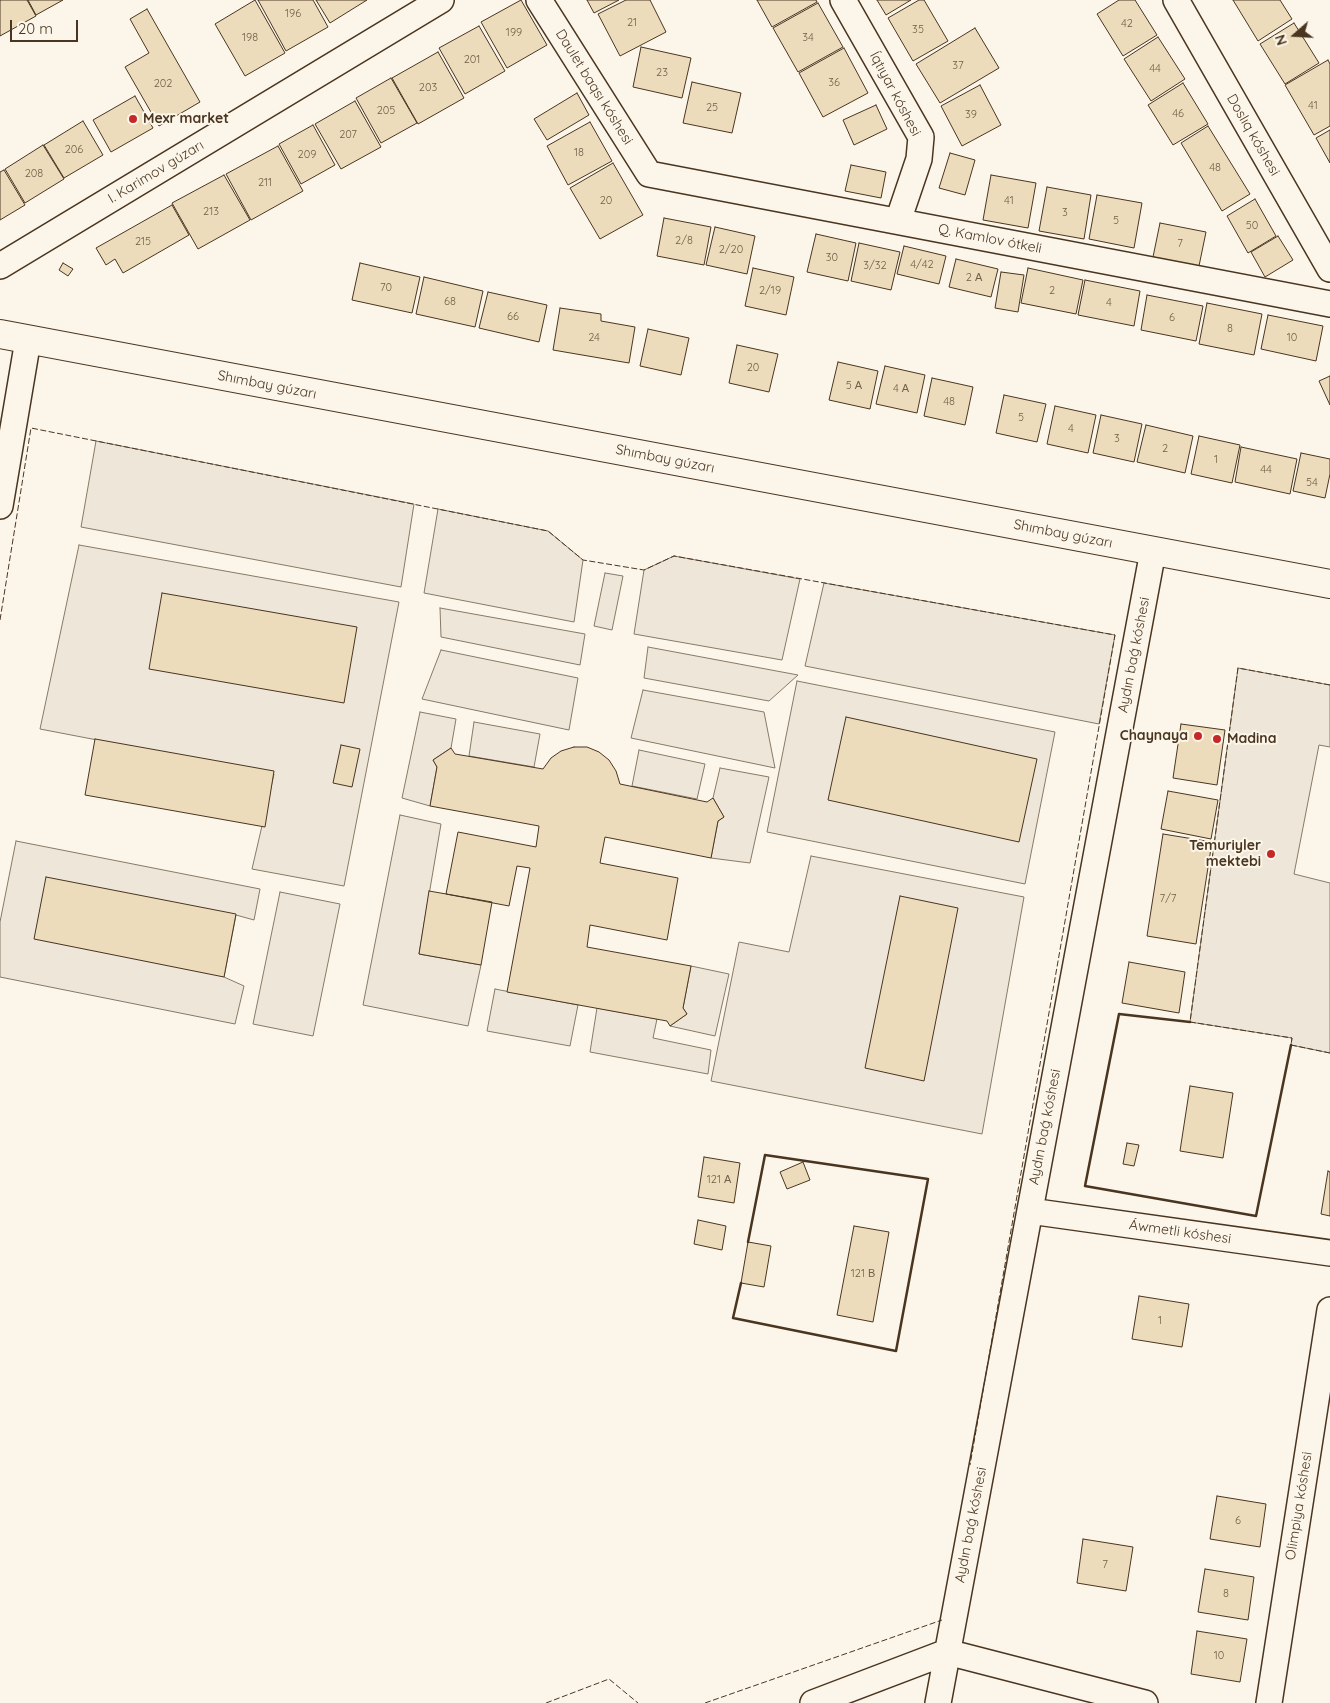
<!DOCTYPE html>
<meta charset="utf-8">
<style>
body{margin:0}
#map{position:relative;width:1330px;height:1703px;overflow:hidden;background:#fbf6e9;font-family:Quicksand,sans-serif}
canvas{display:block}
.north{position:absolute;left:1270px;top:10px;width:50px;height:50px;-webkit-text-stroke:4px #fbf6e9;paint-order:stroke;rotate:251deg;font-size:14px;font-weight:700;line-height:20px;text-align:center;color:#4a3520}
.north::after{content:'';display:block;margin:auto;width:18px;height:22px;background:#4a3520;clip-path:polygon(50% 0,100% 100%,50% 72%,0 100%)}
.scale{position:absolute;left:10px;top:20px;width:68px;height:22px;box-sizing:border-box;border:2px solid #4a3520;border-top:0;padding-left:6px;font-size:15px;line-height:18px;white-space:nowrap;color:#4a3520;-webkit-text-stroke:4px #fbf6e9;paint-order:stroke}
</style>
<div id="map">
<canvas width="1330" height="1703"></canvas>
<div class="north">N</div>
<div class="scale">20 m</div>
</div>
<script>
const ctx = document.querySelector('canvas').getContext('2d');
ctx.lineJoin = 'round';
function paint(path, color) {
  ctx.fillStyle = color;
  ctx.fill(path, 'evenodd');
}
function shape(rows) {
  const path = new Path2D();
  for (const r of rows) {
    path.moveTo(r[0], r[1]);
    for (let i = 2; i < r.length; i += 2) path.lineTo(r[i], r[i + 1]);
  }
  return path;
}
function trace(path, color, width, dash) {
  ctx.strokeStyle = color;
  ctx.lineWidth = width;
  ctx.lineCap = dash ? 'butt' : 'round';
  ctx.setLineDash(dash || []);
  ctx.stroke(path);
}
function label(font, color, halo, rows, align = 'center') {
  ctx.font = font + ' Quicksand,sans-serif';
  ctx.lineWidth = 4;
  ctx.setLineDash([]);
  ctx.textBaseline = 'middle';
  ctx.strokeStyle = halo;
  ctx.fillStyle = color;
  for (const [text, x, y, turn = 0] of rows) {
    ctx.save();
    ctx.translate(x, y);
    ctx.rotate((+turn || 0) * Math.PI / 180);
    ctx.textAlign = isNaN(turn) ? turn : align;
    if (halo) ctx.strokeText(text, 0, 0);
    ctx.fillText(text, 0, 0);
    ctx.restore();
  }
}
const green = shape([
 [96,441,414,504,401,587,81,527,96,441],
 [438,509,548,531,583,560,574,622,424,593,438,509],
 [79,545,399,602,344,886,252,869,274,774,40,729,79,545],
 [674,556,800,579,782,660,634,634,644,570,674,556],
 [605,573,623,576,612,630,594,626,605,573],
 [824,583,1115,635,1099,724,805,666,824,583],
 [440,608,585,634,580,665,441,637,440,608],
 [648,647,798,675,769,701,644,678,648,647],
 [441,650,578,678,569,730,422,699,441,650],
 [1238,668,1330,685,1330,747,1319,745,1294,874,1330,883,1330,1053,1291,1045,1292,1038,1190,1022,1238,668],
 [797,681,1055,732,1025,884,767,832,797,681],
 [643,690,764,712,775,768,631,738,643,690],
 [420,712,456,719,451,748,433,760,437,767,430,806,402,798,420,712],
 [474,722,540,734,534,767,469,756,474,722],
 [639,750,705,764,697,799,632,786,639,750],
 [720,768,769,777,750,863,711,858,718,821,724,817,713,798,720,768],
 [400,815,441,824,419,954,481,965,468,1026,363,1005,400,815],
 [16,841,260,889,254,920,236,915,224,977,244,986,235,1024,0,977,0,922,16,841],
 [811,856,1024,897,982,1134,711,1081,739,942,789,952,811,856],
 [280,892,340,904,313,1036,253,1024,280,892],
 [691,966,729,974,715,1036,670,1026,687,1014,683,1008,691,966],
 [495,989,578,1005,570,1046,487,1031,495,989],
 [597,1008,657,1019,653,1038,711,1050,708,1074,590,1052,597,1008]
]);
paint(green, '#ede6d9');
trace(green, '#887966', 1);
const building = shape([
 [0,0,27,0,36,16,0,36,0,0],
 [28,0,63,0,36,15,28,0],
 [255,0,285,53,245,76,215,24,255,0],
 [258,0,313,0,328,27,286,51,258,0],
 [316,0,367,0,330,23,316,0],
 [521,0,547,45,507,68,481,22,521,0],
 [587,0,619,0,594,13,587,0],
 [626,0,650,0,666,32,620,56,598,14,626,0],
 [757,0,816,0,817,2,772,27,757,0],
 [877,0,911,0,886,15,877,0],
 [919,0,924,0,948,41,913,61,888,18,919,0],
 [1119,0,1135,0,1157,35,1123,56,1097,14,1119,0],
 [1233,0,1280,0,1292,19,1258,41,1233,0],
 [818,3,843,47,798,72,773,28,818,3],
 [147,9,200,102,159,126,125,67,149,53,130,19,147,9],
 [1294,23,1319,63,1285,84,1260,44,1294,23],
 [479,26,505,71,465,94,439,48,479,26],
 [975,28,999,68,940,103,916,64,975,28],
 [1158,37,1185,79,1151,101,1124,59,1158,37],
 [641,47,691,58,682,98,633,87,641,47],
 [844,48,868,93,823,117,799,73,844,48],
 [438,52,464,98,418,124,392,78,438,52],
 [1328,60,1330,64,1330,126,1314,135,1285,85,1328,60],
 [391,78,417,123,381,143,356,98,391,78],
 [692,82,741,93,732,133,683,123,692,82],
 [1183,83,1208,124,1173,145,1148,105,1183,83],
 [980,85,1001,125,962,146,941,106,980,85],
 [577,93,589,115,547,140,534,119,577,93],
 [135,96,153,128,111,152,93,120,135,96],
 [355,101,381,147,341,169,315,124,355,101],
 [876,105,887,129,854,145,843,120,876,105],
 [83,121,103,155,64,178,44,145,83,121],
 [590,122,612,161,568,185,547,146,590,122],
 [313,125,335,165,301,184,279,144,313,125],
 [1208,126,1250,194,1222,211,1181,143,1208,126],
 [1330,130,1330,163,1316,138,1330,130],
 [43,145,64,179,25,203,5,169,43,145],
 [278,146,303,191,251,220,226,174,278,146],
 [950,153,975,160,965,195,939,188,950,153],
 [613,163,643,215,600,239,570,188,613,163],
 [851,165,886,172,881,198,845,191,851,165],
 [4,170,25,205,0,220,0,172,4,170],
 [224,175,250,220,198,249,172,203,224,175],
 [991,175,1036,183,1028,228,983,220,991,175],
 [1047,187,1091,195,1084,239,1039,231,1047,187],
 [1097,195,1142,203,1134,248,1089,239,1097,195],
 [1255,199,1276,236,1248,253,1227,216,1255,199],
 [172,205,189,235,123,273,115,259,106,265,96,248,172,205],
 [664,218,711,227,704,265,657,256,664,218],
 [1160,223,1206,232,1199,266,1153,257,1160,223],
 [715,227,755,236,747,274,706,265,715,227],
 [816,234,856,243,848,281,807,272,816,234],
 [1278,236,1293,260,1265,277,1251,252,1278,236],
 [859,243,900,252,891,290,851,281,859,243],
 [904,246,946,256,939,284,897,274,904,246],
 [956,259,998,269,991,297,949,287,956,259],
 [63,263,73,269,68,276,59,270,63,263],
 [360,263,420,277,412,313,352,300,360,263],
 [753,268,794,277,786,315,745,306,753,268],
 [1028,268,1083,280,1076,314,1021,303,1028,268],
 [1001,272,1024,275,1018,312,995,308,1001,272],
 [424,277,483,291,475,327,416,314,424,277],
 [1085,280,1140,291,1134,326,1078,315,1085,280],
 [488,292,547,305,539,342,479,328,488,292],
 [1147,295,1203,306,1196,341,1141,330,1147,295],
 [1207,303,1262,314,1254,355,1199,344,1207,303],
 [560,308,601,314,601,321,635,327,629,363,553,350,560,308],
 [1268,315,1323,326,1316,361,1261,349,1268,315],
 [648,329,689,338,681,375,640,366,648,329],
 [737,345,778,354,769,392,729,383,737,345],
 [838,362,878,371,870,409,829,400,838,362],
 [885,366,925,375,917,413,876,404,885,366],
 [1330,376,1330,405,1319,381,1330,376],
 [932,378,973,387,965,425,924,416,932,378],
 [1004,395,1046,404,1037,442,996,433,1004,395],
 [1055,406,1096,415,1088,453,1047,444,1055,406],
 [1101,415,1142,424,1134,462,1093,453,1101,415],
 [1146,425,1193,436,1185,473,1137,462,1146,425],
 [1199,436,1240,445,1232,483,1191,474,1199,436],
 [1241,447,1297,459,1290,494,1235,482,1241,447],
 [1301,453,1330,459,1330,474,1325,498,1293,491,1301,453],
 [162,593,357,627,344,703,149,669,162,593],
 [846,717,1037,759,1019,842,828,800,846,717],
 [1181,724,1225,730,1217,785,1173,778,1181,724],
 [95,739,274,771,265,827,85,795,95,739],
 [341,745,360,749,352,787,333,783,341,745],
 [574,747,587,747,599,752,609,760,616,771,620,784,707,802,713,798,724,817,718,821,711,858,605,837,600,863,678,878,667,940,590,925,587,947,691,966,683,1008,687,1014,670,1026,667,1021,507,992,530,868,517,866,509,906,446,894,458,832,536,847,539,826,430,806,437,767,433,760,451,748,455,754,543,769,551,758,561,751,574,747],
 [1168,791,1218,800,1211,839,1161,829,1168,791],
 [1163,834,1212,842,1196,944,1147,936,1163,834],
 [46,877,236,914,224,977,34,939,46,877],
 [429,891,492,902,481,965,419,954,429,891],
 [900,896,958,908,924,1081,865,1068,900,896],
 [1129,962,1185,972,1179,1013,1122,1003,1129,962],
 [1190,1086,1233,1093,1223,1158,1180,1151,1190,1086],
 [1127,1143,1139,1145,1134,1166,1123,1164,1127,1143],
 [704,1157,740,1163,734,1203,698,1197,704,1157],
 [803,1162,810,1180,787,1189,780,1172,803,1162],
 [1328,1171,1330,1172,1330,1216,1321,1214,1328,1171],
 [698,1220,726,1226,722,1250,694,1244,698,1220],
 [854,1226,889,1232,873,1322,837,1315,854,1226],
 [748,1242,771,1246,764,1287,741,1283,748,1242],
 [1139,1296,1189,1304,1182,1347,1132,1339,1139,1296],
 [1217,1496,1266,1504,1260,1547,1210,1539,1217,1496],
 [1083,1539,1133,1547,1126,1591,1077,1583,1083,1539],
 [1205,1569,1254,1577,1248,1620,1198,1612,1205,1569],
 [1197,1631,1247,1639,1240,1682,1191,1674,1197,1631]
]);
paint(building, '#ecdcbc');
trace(building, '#4a3520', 1);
const minor = shape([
 [539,0,649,174,1330,304],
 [843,0,921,137,919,159,898,221],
 [1176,0,1330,269],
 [0,266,441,0],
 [0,506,28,340],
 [1030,1211,1330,1253],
 [813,1703,947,1652,1145,1703],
 [938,1703,1153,551],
 [1269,1703,1330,1310]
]);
const major = shape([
 [0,334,1330,584]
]);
trace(minor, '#4a3520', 28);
trace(major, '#4a3520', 30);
trace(minor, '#fbf6e9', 25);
trace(major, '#fbf6e9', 28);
trace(shape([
 [0,620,31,428,548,531,583,560,644,570,674,556,1115,635,970,1465],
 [1330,685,1238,668,1190,1022,1292,1038,1291,1045,1330,1053],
 [546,1703,609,1679,638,1703],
 [705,1703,942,1620]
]), '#4a3520', 1, [6, 2.5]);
trace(shape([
 [1190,1022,1119,1014,1085,1186,1256,1216,1291,1045],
 [741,1283,733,1318,896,1351,928,1179,765,1155,748,1242]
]), '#4a3520', 2.5);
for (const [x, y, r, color] of [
 [133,119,5,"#c62828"],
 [1198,736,5,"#c62828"],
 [1217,739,5,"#c62828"],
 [1271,854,5,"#c62828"]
]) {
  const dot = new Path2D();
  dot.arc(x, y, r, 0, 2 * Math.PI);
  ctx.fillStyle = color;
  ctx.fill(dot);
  trace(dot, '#fbf6e9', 2);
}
label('11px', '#725f47', null, [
 ["196",293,14],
 ["21",632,23],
 ["42",1127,24],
 ["35",918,30],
 ["199",514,33],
 ["198",250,38],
 ["34",808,38],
 ["201",472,60],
 ["37",958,66],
 ["44",1155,69],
 ["23",662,73],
 ["36",834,83],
 ["202",163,84],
 ["203",428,88],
 ["41",1313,106],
 ["25",712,108],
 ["205",386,111],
 ["46",1178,114],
 ["39",971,115],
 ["207",348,135],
 ["206",74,150],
 ["18",579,153],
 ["209",307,155],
 ["48",1215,168],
 ["208",34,174],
 ["211",265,183],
 ["20",606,201],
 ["41",1009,201],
 ["213",211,212],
 ["3",1065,213],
 ["5",1116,221],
 ["50",1252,226],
 ["2/8",684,241],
 ["215",143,242],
 ["7",1180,244],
 ["2/20",731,250],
 ["30",832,258],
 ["4/42",922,265],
 ["3/32",875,266],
 ["2 А",974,278],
 ["70",386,288],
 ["2/19",770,291],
 ["2",1052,291],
 ["68",450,302],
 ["4",1109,303],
 ["66",513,317],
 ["6",1172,318],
 ["8",1230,329],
 ["24",594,338],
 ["10",1292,338],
 ["20",753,368],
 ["5 А",854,386],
 ["4 А",901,389],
 ["48",949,402],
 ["5",1021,418],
 ["4",1071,429],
 ["3",1117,439],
 ["2",1165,449],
 ["1",1216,460],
 ["44",1266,470],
 ["54",1312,483],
 ["7/7",1168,899],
 ["121 А",719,1180],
 ["121 В",863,1274],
 ["1",1160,1321],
 ["6",1238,1521],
 ["7",1105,1565],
 ["8",1226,1594],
 ["10",1219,1656]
]);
label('14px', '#4a3520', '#fbf6e9', [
 ["Daulet baqsı kóshesi",594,87,58],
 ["Íqtıyar kóshesi",895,94,62],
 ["Doslıq kóshesi",1253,135,60],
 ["I. Karimov gúzarı",156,172,-31],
 ["Q. Kamlov ótkeli",990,239,11],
 ["Shımbay gúzarı",267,385,11],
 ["Shımbay gúzarı",665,459,11],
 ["Shımbay gúzarı",1063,534,11],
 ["Aydın baǵ kóshesi",1134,655,-79],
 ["Aydın baǵ kóshesi",1045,1127,-79],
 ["Áwmetli kóshesi",1180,1232,8],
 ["Olimpiya kóshesi",1299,1506,-81],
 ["Aydın baǵ kóshesi",971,1525,-79]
]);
label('bold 14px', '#4a3520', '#fbf6e9', [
 ["Mexr market",143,119],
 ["Chaynaya",1188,736,"right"],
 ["Madina",1227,739],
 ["Temuriyler",1261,846,"right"],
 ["mektebi",1261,862,"right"]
], 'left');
</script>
